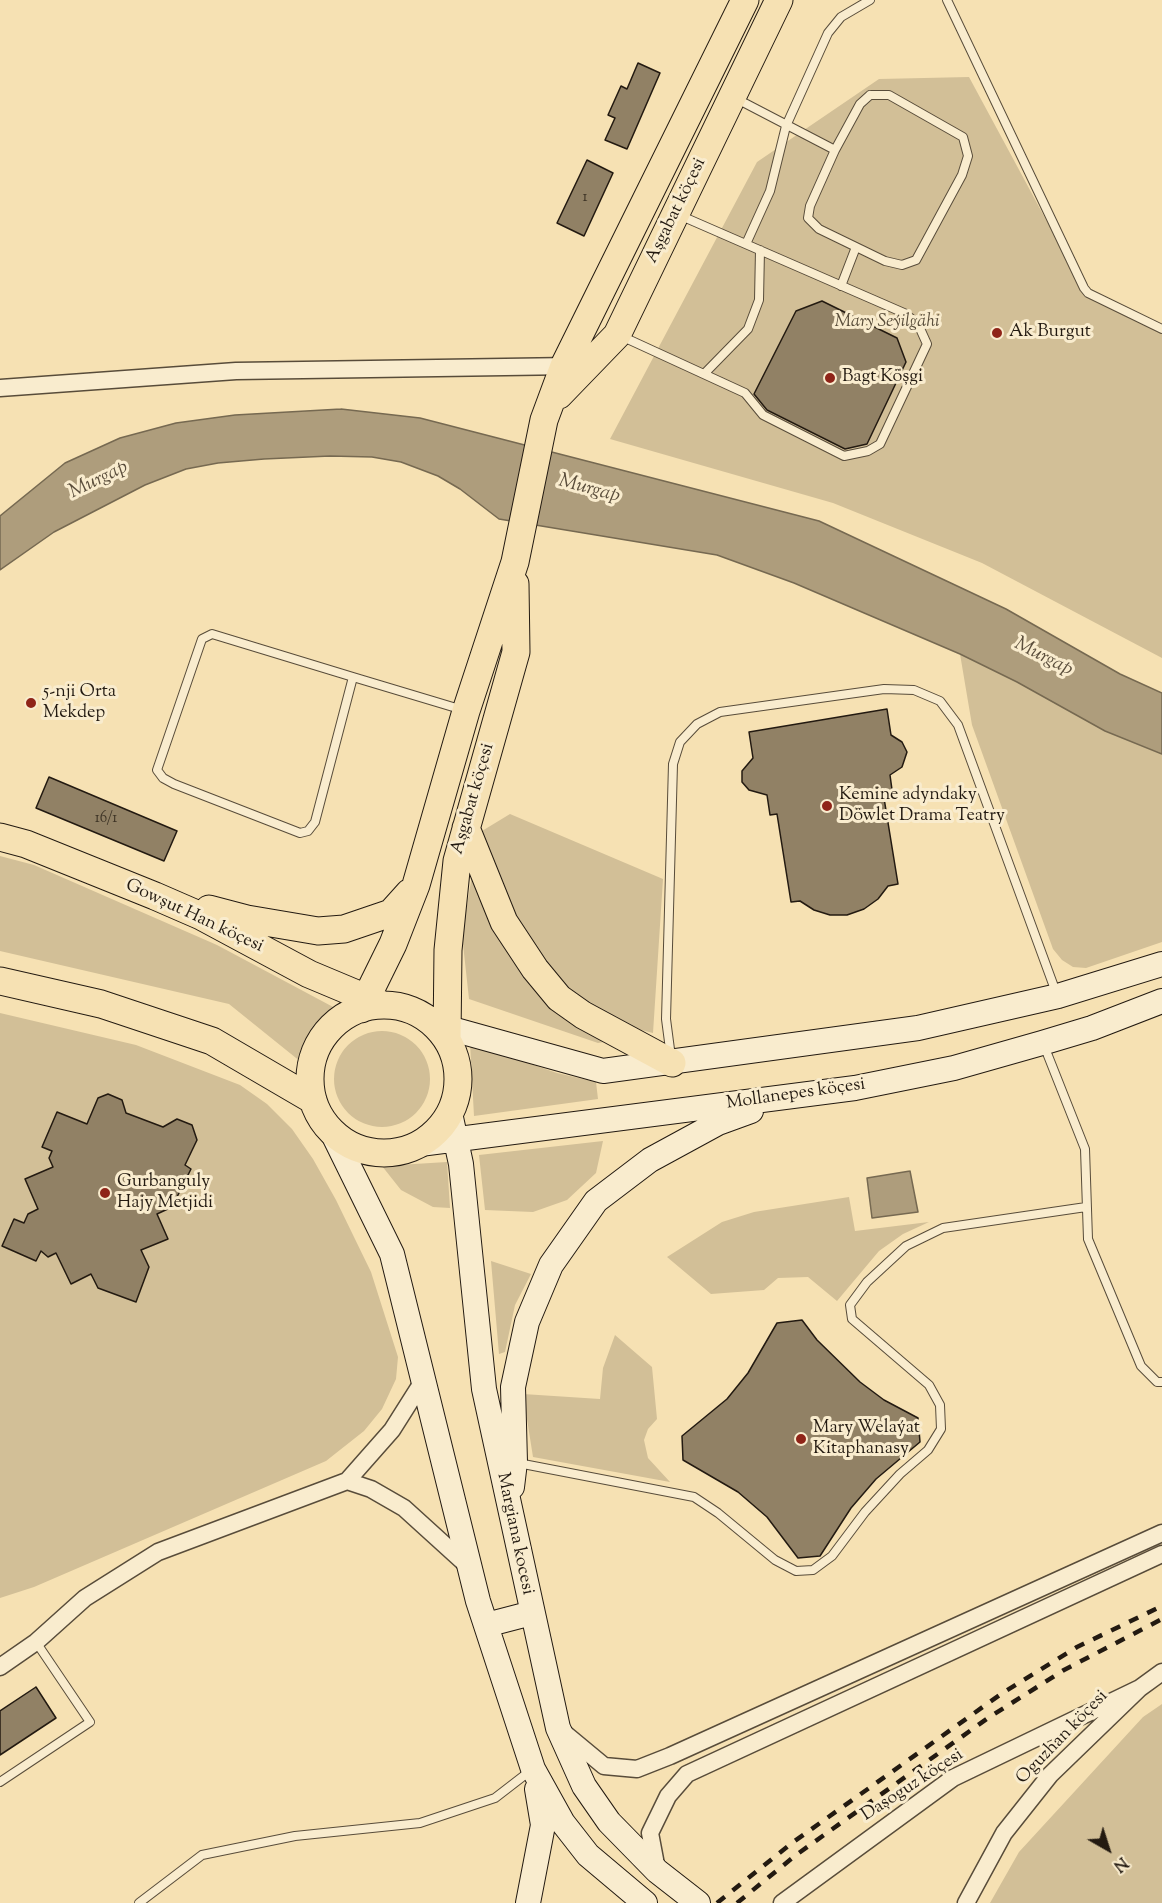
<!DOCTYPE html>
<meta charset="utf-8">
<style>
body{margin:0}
#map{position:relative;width:1162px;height:1903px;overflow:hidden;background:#f6e1b3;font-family:"Sorts Mill Goudy",serif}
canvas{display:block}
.north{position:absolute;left:1078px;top:1819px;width:60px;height:60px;-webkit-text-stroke:4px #f9ecce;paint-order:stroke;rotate:141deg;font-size:16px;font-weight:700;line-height:24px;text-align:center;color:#231a11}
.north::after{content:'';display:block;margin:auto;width:21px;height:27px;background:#231a11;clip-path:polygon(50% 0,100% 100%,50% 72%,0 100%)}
</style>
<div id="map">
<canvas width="1162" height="1903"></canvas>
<div class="north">N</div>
</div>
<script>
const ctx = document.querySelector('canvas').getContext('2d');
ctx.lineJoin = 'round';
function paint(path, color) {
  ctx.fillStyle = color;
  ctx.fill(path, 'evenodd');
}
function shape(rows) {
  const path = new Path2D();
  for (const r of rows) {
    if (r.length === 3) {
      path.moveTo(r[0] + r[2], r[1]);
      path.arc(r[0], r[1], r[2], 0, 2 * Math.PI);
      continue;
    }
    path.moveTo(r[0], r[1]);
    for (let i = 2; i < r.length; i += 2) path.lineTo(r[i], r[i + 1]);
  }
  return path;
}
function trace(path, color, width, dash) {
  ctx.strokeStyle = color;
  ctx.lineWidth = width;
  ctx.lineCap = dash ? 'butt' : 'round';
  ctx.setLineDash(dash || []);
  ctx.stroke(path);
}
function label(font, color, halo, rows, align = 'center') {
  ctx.font = font + ' "Sorts Mill Goudy",serif';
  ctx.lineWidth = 6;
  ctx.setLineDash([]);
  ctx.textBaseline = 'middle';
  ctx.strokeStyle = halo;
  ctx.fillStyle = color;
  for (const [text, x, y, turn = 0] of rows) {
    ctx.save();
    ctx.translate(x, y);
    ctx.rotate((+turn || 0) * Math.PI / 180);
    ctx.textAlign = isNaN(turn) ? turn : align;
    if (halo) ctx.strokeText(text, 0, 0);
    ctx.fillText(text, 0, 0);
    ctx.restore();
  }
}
paint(shape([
 [969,77,1086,294,1162,333,1162,658,982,563,833,503,610,439,757,162,879,79],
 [960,654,1162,754,1162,942,1086,968,1073,967,1062,960,1053,949,972,725],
 [510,814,663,879,653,1033,617,1024,578,997,535,961,502,902,482,831],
 [0,856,34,865,217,945,335,1008,307,1037,301,1062,229,1004,0,951],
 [472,875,494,932,616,1040,598,1043,469,999,462,935],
 [0,1013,136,1045,240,1085,267,1104,292,1129,313,1159,336,1200,371,1272,398,1357,396,1379,382,1409,364,1431,326,1461,34,1587,0,1598],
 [382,1079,48],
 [470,1043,557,1073,596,1082,598,1099,474,1116],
 [603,1141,596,1173,567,1200,533,1212,485,1210,479,1155],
 [447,1162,450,1208,433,1207,401,1190,382,1166],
 [849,1197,855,1231,929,1222,903,1234,879,1251,837,1301,808,1277,778,1278,764,1290,711,1294,667,1257,722,1222,754,1212],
 [491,1261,531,1274,515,1305,505,1352,499,1354],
 [615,1335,652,1367,657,1419,648,1429,644,1440,648,1458,670,1482,533,1457,523,1394,600,1399,603,1368],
 [1162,1704,1162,1903,990,1903,1019,1852,1143,1717]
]), '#d2bf97');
const water = shape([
 [341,409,420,418,819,521,1006,609,1120,674,1162,693,1162,754,1105,731,1017,682,960,654,794,583,717,555,499,519,460,489,438,476,401,462,372,457,330,456,264,459,218,463,186,469,145,485,54,532,0,570,0,516,65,463,120,438,176,423,235,415,341,409],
 [910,1171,918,1212,872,1218,867,1178,910,1171]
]);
paint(water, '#ae9d7c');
trace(water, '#766951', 1.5);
const building = shape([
 [638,63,660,73,627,149,605,140,615,118,608,115,621,86,627,89,638,63],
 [587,160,613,173,584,236,557,223,587,160],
 [822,301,897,338,906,362,867,444,845,449,767,410,754,394,796,311,822,301],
 [887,709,891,735,902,742,907,752,902,767,890,775,893,797,884,798,898,884,888,886,878,899,864,909,847,915,830,915,814,910,800,901,791,902,777,814,770,815,767,795,749,790,742,782,742,771,753,758,749,732,887,709],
 [49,777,177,831,164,861,36,808,49,777],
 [108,1094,122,1100,126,1113,163,1127,177,1119,192,1125,197,1140,185,1165,191,1169,172,1207,157,1214,168,1239,141,1250,149,1267,136,1302,98,1288,91,1274,71,1284,56,1253,48,1257,41,1251,36,1261,2,1246,14,1219,24,1223,28,1214,38,1209,25,1179,53,1167,49,1158,52,1151,42,1147,57,1112,87,1124,98,1098,108,1094],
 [802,1320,817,1340,860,1382,884,1400,918,1418,920,1442,876,1479,851,1508,820,1556,798,1558,767,1517,738,1492,683,1460,682,1436,727,1399,748,1373,777,1323,802,1320],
 [36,1687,56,1718,0,1755,0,1711,36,1687]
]);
paint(building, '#918165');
trace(building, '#231a11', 1.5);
const lane = shape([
 [947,0,1084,288,1088,293,1162,329],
 [870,95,889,95,963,137,968,156,962,175,916,260,902,265,885,261,819,229,808,218,810,206,835,150,860,104,870,95],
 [735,98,835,150],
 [746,244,770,191,786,126,828,33,841,17,870,0],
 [841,286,856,247],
 [621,336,745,393,763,415,844,456,868,451,880,444,927,344,918,324,904,313,679,215],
 [704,374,748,329,759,300,760,250],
 [353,677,315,822,308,831,300,833,174,784,163,778,157,770,202,639,212,634,353,677,463,710],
 [1043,1043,1085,1149,1088,1239,1141,1366,1157,1382,1162,1382],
 [671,1057,666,1019,673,764,680,742,697,724,720,712,884,689,914,690,940,701,958,725,1057,995],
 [518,1463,694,1497,718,1513,775,1560,796,1571,813,1570,832,1556,865,1512,900,1474,928,1450,941,1429,940,1405,929,1385,852,1319,850,1305,867,1282,906,1246,943,1228,1086,1207],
 [0,1782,90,1722,36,1642],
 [139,1903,202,1855,295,1836,420,1823,495,1798,530,1771]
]);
const street = shape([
 [0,388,236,371,572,366],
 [347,1481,371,1489,404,1508,469,1567],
 [0,1667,36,1642,85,1598,158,1552,347,1481,392,1430,423,1381],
 [563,1732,604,1766,637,1769,670,1756,1162,1533],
 [657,1870,650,1833,668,1796,687,1774,1162,1554],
 [782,1903,953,1778,1140,1688],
 [966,1903,1004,1833,1050,1775,1140,1688,1162,1672]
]);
const secondary = shape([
 [434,1024,603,1071,918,1028,1058,996,1162,964],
 [450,1113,461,1164,484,1389,558,1728,584,1786,609,1822,657,1871,698,1903],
 [332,1132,392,1254,478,1601,533,1769,563,1823,588,1855,645,1903],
 [420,1144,855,1088,954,1068,1042,1043,1092,1028,1162,1001],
 [512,1487,515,1462,513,1387,527,1322,551,1265,596,1201,650,1160,718,1123,751,1111],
 [486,1625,532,1613],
 [528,1903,543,1825,537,1789]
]);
const primary = shape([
 [559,395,617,335,779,0],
 [466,828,504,922,535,969,559,998,583,1015,672,1063],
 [0,837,26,844,155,896,201,916,309,974,383,1005],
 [209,909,247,919,318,931,344,929,391,913,409,893],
 [0,981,101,1004,212,1041,313,1100],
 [384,1079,74],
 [361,1009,393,944,416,885,466,711,515,562,544,420,564,366,745,0],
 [447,1039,448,950,457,861,516,652,515,584]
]);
trace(lane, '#584c3a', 10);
trace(street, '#584c3a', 19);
trace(secondary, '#231a11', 26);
trace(primary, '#231a11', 29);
trace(lane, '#f9ecce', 8);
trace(street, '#f9ecce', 16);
trace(secondary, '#f9ecce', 24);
trace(primary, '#f6e1b3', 27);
trace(shape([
 [717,1903,792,1843,1001,1694,1077,1647,1162,1606],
 [737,1903,796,1855,988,1718,1064,1670,1162,1619]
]), '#231a11', 4.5, [10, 10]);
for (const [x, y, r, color] of [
 [997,333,6,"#8f2418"],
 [830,378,6,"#8f2418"],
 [31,703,6,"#8f2418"],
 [827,806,6,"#8f2418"],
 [105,1193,6,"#8f2418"],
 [801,1439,6,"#8f2418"]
]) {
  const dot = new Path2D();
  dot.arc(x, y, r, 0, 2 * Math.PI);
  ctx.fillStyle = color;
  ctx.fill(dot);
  trace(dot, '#f9ecce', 2);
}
label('15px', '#3e3426', null, [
 ["1",585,198],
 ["16/1",106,819]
]);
label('18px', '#231a11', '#f9ecce', [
 ["Aşgabat köçesi",677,211,-64],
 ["Aşgabat köçesi",474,799,-74],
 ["Gowşut Han köçesi",194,917,25],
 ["Mollanepes köçesi",796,1095,-8],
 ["Margiana kocesi",514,1534,78],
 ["Oguzhan köçesi",1063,1738,-46],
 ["Daşoguz köçesi",913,1786,-33]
]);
label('italic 18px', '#584c39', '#f9ecce', [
 ["Mary Seýilgähi",887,323]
]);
label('18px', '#231a11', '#f9ecce', [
 ["Ak Burgut",1009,333],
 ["Bagt Köşgi",842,378],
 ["5-nji Orta",43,693],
 ["Mekdep",43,714],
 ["Kemine adyndaky",839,796],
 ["Döwlet Drama Teatry",839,817],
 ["Gurbanguly",117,1183],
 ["Hajy Metjidi",117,1204],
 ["Mary Welaýat",813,1429],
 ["Kitaphanasy",813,1450]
], 'left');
label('italic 20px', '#5b4e3c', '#f9ecce', [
 ["Murgap",99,481,-26],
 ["Murgap",589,490,15],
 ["Murgap",1043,658,27]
]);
</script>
